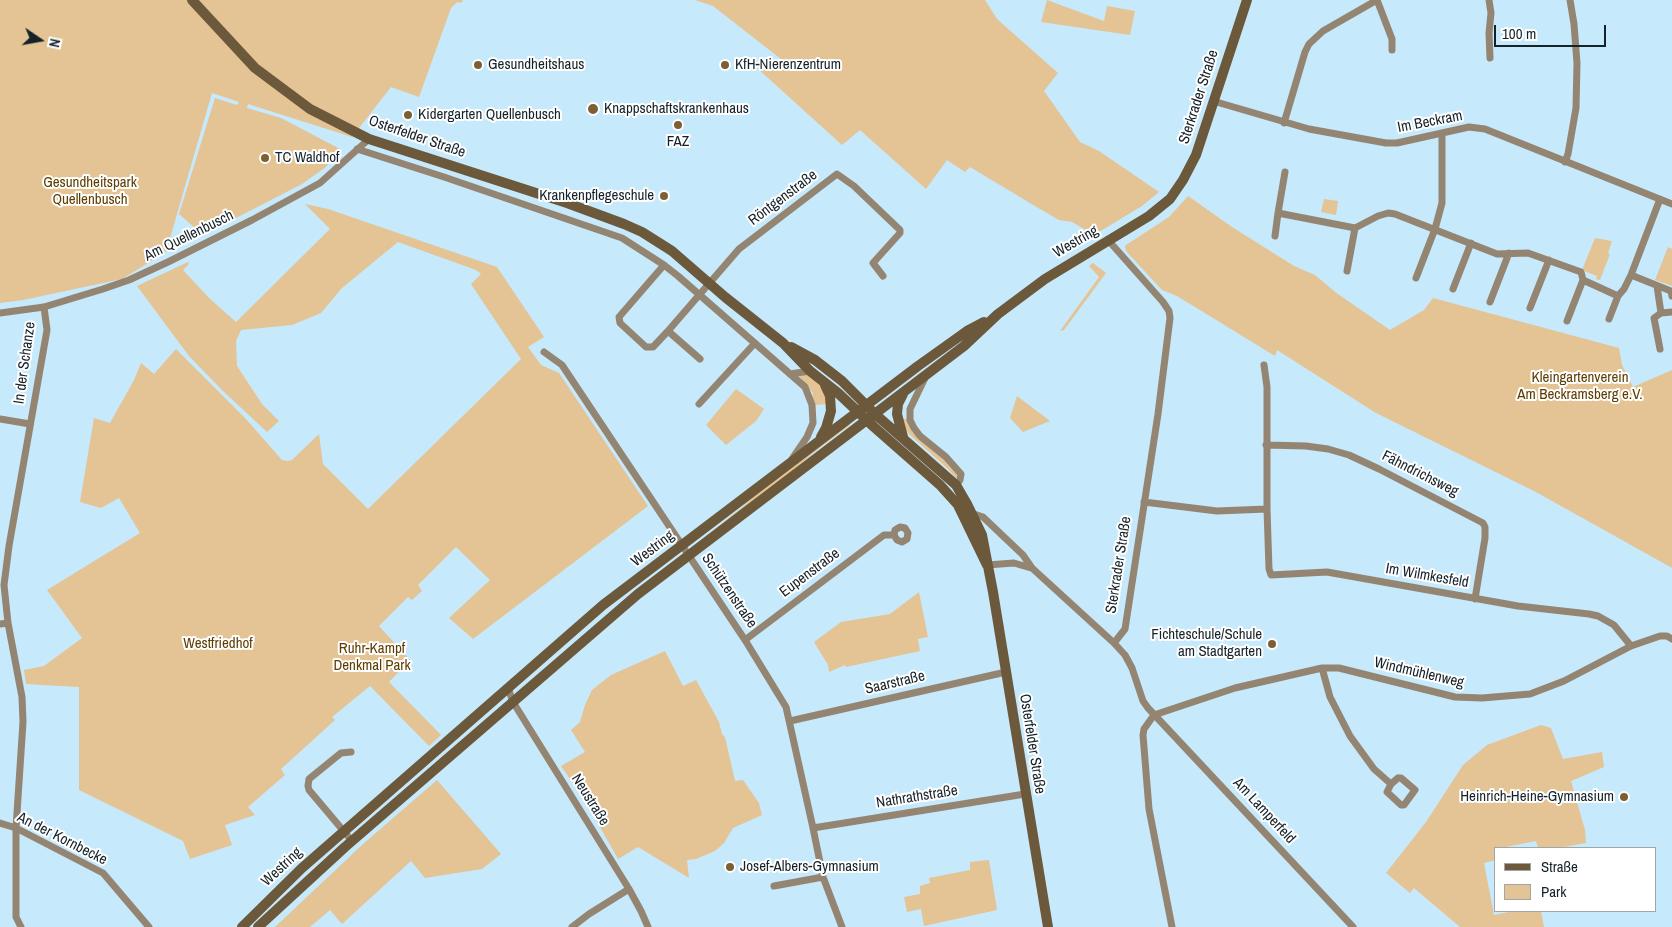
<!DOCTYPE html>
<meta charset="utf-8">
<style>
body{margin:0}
#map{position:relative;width:1672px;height:927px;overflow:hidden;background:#c6e9fc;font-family:"Archivo Narrow",sans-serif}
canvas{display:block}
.legend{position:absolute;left:1494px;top:847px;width:162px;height:65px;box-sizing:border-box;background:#fff;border:1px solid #a1a7a9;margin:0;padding:6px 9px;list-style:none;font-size:15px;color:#152229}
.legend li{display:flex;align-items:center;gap:10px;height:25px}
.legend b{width:25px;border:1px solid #a1a7a9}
.north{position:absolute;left:15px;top:15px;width:50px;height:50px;-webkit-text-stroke:4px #fff;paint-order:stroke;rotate:102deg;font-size:14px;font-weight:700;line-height:20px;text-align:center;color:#152229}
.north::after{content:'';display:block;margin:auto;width:18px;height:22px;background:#152229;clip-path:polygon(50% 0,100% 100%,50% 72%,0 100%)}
.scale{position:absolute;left:1494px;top:25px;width:112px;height:22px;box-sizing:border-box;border:2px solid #152229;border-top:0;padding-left:6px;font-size:15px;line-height:18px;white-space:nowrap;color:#152229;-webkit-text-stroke:4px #fff;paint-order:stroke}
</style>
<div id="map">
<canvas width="1672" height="927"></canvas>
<ul class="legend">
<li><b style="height:6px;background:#6c583b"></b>Straße</li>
<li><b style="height:14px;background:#e4c394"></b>Park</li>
</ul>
<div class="north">N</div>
<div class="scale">100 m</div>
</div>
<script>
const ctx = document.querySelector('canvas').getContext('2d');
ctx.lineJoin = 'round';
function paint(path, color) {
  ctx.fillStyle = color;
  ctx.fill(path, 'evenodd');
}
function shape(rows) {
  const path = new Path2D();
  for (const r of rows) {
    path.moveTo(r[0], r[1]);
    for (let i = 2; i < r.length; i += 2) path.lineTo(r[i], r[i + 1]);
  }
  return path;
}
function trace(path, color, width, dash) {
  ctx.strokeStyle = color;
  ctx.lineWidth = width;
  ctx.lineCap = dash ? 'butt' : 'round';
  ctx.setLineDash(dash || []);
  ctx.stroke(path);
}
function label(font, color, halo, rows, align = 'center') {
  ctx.font = font + ' "Archivo Narrow",sans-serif';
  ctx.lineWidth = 4;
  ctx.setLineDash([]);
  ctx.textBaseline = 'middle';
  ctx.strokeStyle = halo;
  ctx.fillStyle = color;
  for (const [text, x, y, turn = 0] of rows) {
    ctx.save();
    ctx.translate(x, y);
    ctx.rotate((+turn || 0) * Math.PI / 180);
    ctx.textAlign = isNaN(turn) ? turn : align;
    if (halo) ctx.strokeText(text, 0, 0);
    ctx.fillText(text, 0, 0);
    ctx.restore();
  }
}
paint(shape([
 [0,0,463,0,461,3,457,2,451,8,419,97,391,87,352,137,248,104,247,108,281,118,340,149,326,167,302,184,203,235,179,214,215,98,237,105,239,102,212,93,166,252,122,279,23,300,0,303],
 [695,0,985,0,997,19,1058,73,1044,91,1080,142,1099,151,1159,192,1142,206,1094,235,1072,222,1059,220,1040,209,970,167,965,172,947,160,926,189,860,130,842,145,757,68,778,63,781,59,713,6],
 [1047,0,1104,21,1107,6,1135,11,1130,35,1041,22],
 [1188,196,1232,227,1294,266,1315,275,1335,292,1390,330,1424,310,1433,298,1619,348,1622,365,1633,387,1672,370,1672,568,1536,492,1376,413,1277,350,1275,356,1177,296,1162,290,1126,251,1125,247,1126,245,1169,217],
 [1324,199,1338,201,1336,215,1321,212],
 [305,204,328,209,497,267,544,337,528,347,541,365,559,373,648,506,473,639,449,618,490,580,456,547,418,585,422,591,412,600,408,597,379,626,410,660,389,682,441,735,429,746,370,686,332,717,335,720,281,769,285,775,248,807,255,815,225,825,232,845,190,859,183,841,79,790,79,687,26,684,24,670,44,666,82,638,47,590,140,533,119,498,101,508,80,502,94,418,110,423,134,380,141,363,154,374,176,349,246,419,282,460,288,461,292,460,319,434,323,464,368,509,521,359,471,284,481,274,476,270,398,242,342,288,321,313,292,325,241,330,236,341,237,366,262,404,279,421,267,432,222,390,189,356,137,286,188,262,189,264,183,270,209,298,236,322,330,229],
 [1595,238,1612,241,1608,253,1610,254,1600,280,1596,279,1597,276,1582,270],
 [1668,247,1672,249,1672,286,1655,280],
 [1093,263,1106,273,1064,330,1060,331,1099,277,1089,266],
 [798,375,810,375,821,386,828,404,814,405,812,398,813,393],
 [736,389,764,409,756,421,726,445,706,425],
 [1017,396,1050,421,1023,432,1010,418],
 [901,419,908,419,957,470,958,476,956,478,948,469,907,432],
 [848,423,850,425,813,453,793,471,705,537,740,509,763,488],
 [919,592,928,637,918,639,920,651,846,667,845,665,829,672,828,665,814,642,841,622,890,614],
 [665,651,683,686,696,680,719,722,722,734,725,737,735,781,743,780,759,803,762,815,733,828,724,843,715,851,696,859,687,860,689,878,638,847,618,859,584,799,561,766,585,752,571,730,580,722,585,705,592,690,611,675],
 [1541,725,1551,728,1563,759,1602,752,1604,767,1571,781,1585,830,1586,843,1559,848,1538,848,1536,841,1506,847,1506,848,1496,848,1496,860,1484,863,1494,915,1514,911,1541,911,1544,927,1460,927,1414,888,1410,893,1386,873,1426,822,1463,765,1487,745],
 [437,780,501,854,482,869,425,878,411,861,342,924,330,910,310,927,275,927,362,845],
 [989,860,997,910,924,926,921,909,907,912,904,897,920,894,920,886,930,883,929,878,970,870,970,862]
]), '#e4c394');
trace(shape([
 [1377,0,1392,39,1392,50],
 [1489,0,1491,13,1489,33,1490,58],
 [1213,101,1309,129,1386,143,1397,143,1469,127,1485,129,1672,204],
 [1284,123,1305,52,1309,44,1323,31,1377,0],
 [357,149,444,177,622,238,664,265,678,276,805,387,812,405,813,423,807,437,792,459],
 [1565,162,1568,154,1576,108,1577,63,1574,24,1570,0],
 [1285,172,1278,213,1355,228,1378,216,1388,213,1395,214,1497,254,1528,253,1581,272,1583,280,1618,296,1624,289,1631,275,1660,199],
 [1275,236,1278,213],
 [1108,240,1163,302,1169,311,1170,318,1158,414,1125,629,1114,643],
 [664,265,619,317,620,323,646,347,653,347,668,331,739,249,837,174,854,186,900,230,900,233,873,263,883,276],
 [1347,271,1355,228],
 [1631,275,1671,291,1672,296],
 [1416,278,1435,229,1442,203,1442,133],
 [1657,286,1661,313,1654,318,1660,349],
 [1453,289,1471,243],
 [1490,302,1509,253],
 [1530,308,1549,260],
 [0,313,44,307,103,289,129,280,168,262,252,220,320,183,369,139],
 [1661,313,1672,312],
 [1609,319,1618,296],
 [1567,321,1583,280],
 [668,331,700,359],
 [544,352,562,365,745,640,786,707,813,828,823,877,842,927],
 [1264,365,1267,387,1267,509,1269,569,1271,575,1327,572,1518,606,1589,614,1598,616,1614,625,1631,646],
 [790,374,810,371],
 [925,378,910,409,910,420,914,428,920,436,946,457,961,474,960,480,956,485],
 [699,404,755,343],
 [0,419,30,424],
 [1266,445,1306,446,1328,449,1349,455,1379,469,1483,523,1485,527,1485,538,1475,599],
 [1144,502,1217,511,1267,509],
 [971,513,983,517,1023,555,1032,568,1114,643,1125,655,1132,668,1143,701,1148,708,1353,927],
 [987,565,1014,563,1031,568],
 [0,624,8,623],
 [745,640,884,535,894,535,897,540,902,542,907,539,908,533,905,528,900,527,895,530,894,535],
 [1322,668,1330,697,1350,736,1374,769,1391,784],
 [508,688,513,702,629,889,641,911,648,927],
 [1154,715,1235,688,1322,668,1339,668,1455,697,1482,698,1530,694,1564,681,1631,646,1660,636,1667,636,1672,639],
 [1154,715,1144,729,1143,735,1149,809,1172,927],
 [790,721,1006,672],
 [351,752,341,753,309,779,308,786,309,790,352,841],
 [1398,778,1401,778,1415,790,1404,805,1401,805,1387,792,1391,784,1398,778],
 [0,823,16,828,103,873,149,927],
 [813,828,1025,794],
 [774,886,823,877],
 [21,927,16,917,16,828,23,722,22,697,8,623,4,585,9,546,47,330,44,307],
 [572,927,589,914,629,889]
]), '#938571', 7);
trace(shape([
 [192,0,255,68,310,109,369,139,567,203,624,224,642,232,672,251,725,297,783,343,810,371,838,393,874,427,940,485,958,505,987,565],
 [791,347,815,360,842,381,875,414,956,485,967,504,982,535,993,592,1048,927],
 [903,394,898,404,897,414,903,437],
 [821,437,826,428,831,411,830,396,825,385],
 [242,927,302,868,603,605,918,366,967,331,984,322],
 [258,927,345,847,638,594,964,346,998,314,1045,279,1149,216,1170,199,1183,180,1196,155,1247,0]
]), '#6c583b', 10);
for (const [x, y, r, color] of [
 [478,65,5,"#7c5f33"],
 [725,65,5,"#7c5f33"],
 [593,109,6,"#7c5f33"],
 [408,115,5,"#7c5f33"],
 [678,125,5,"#7c5f33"],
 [265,158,5,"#7c5f33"],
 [664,196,5,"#7c5f33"],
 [1272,644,5,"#7c5f33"],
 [1624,797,5,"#7c5f33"],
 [730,867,5,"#7c5f33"]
]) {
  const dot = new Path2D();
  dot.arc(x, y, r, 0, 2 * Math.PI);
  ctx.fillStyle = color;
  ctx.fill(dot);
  trace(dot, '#fff', 2);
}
label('15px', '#152229', '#fff', [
 ["Gesundheitshaus",488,65],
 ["KfH-Nierenzentrum",735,65],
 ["Knappschaftskrankenhaus",604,109],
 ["Kidergarten Quellenbusch",418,115],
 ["FAZ",678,142,"center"],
 ["TC Waldhof",275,158],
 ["Krankenpflegeschule",654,196,"right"],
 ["Fichteschule/Schule",1262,635,"right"],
 ["am Stadtgarten",1262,652,"right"],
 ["Heinrich-Heine-Gymnasium",1614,797,"right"],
 ["Josef-Albers-Gymnasium",740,867]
], 'left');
label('15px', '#152229', '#fff', [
 ["Sterkrader Straße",1199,97,-72],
 ["Im Beckram",1430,122,-11],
 ["Osterfelder Straße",417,137,19],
 ["Röntgenstraße",783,198,-37],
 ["Am Quellenbusch",189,236,-26],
 ["Westring",1076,242,-30],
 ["In der Schanze",25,363,-82],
 ["Fähndrichsweg",1420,474,27],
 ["Westring",653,549,-37],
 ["Sterkrader Straße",1119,565,-81],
 ["Eupenstraße",810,573,-37],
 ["Im Wilmkesfeld",1427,576,10],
 ["Schützenstraße",729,591,56],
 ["Windmühlenweg",1419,673,13],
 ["Saarstraße",895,683,-13],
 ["Osterfelder Straße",1032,744,81],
 ["Nathrathstraße",917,797,-9],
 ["Neustraße",590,800,58],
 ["Am Lamperfeld",1264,811,47],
 ["An der Kornbecke",62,839,27],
 ["Westring",282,867,-43]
]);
label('15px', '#5d3d00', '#fff', [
 ["Gesundheitspark",90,183],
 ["Quellenbusch",90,200],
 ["Kleingartenverein",1580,378],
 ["Am Beckramsberg e.V.",1580,395],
 ["Westfriedhof",218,644],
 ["Ruhr-Kampf",372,649],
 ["Denkmal Park",372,666]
]);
</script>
